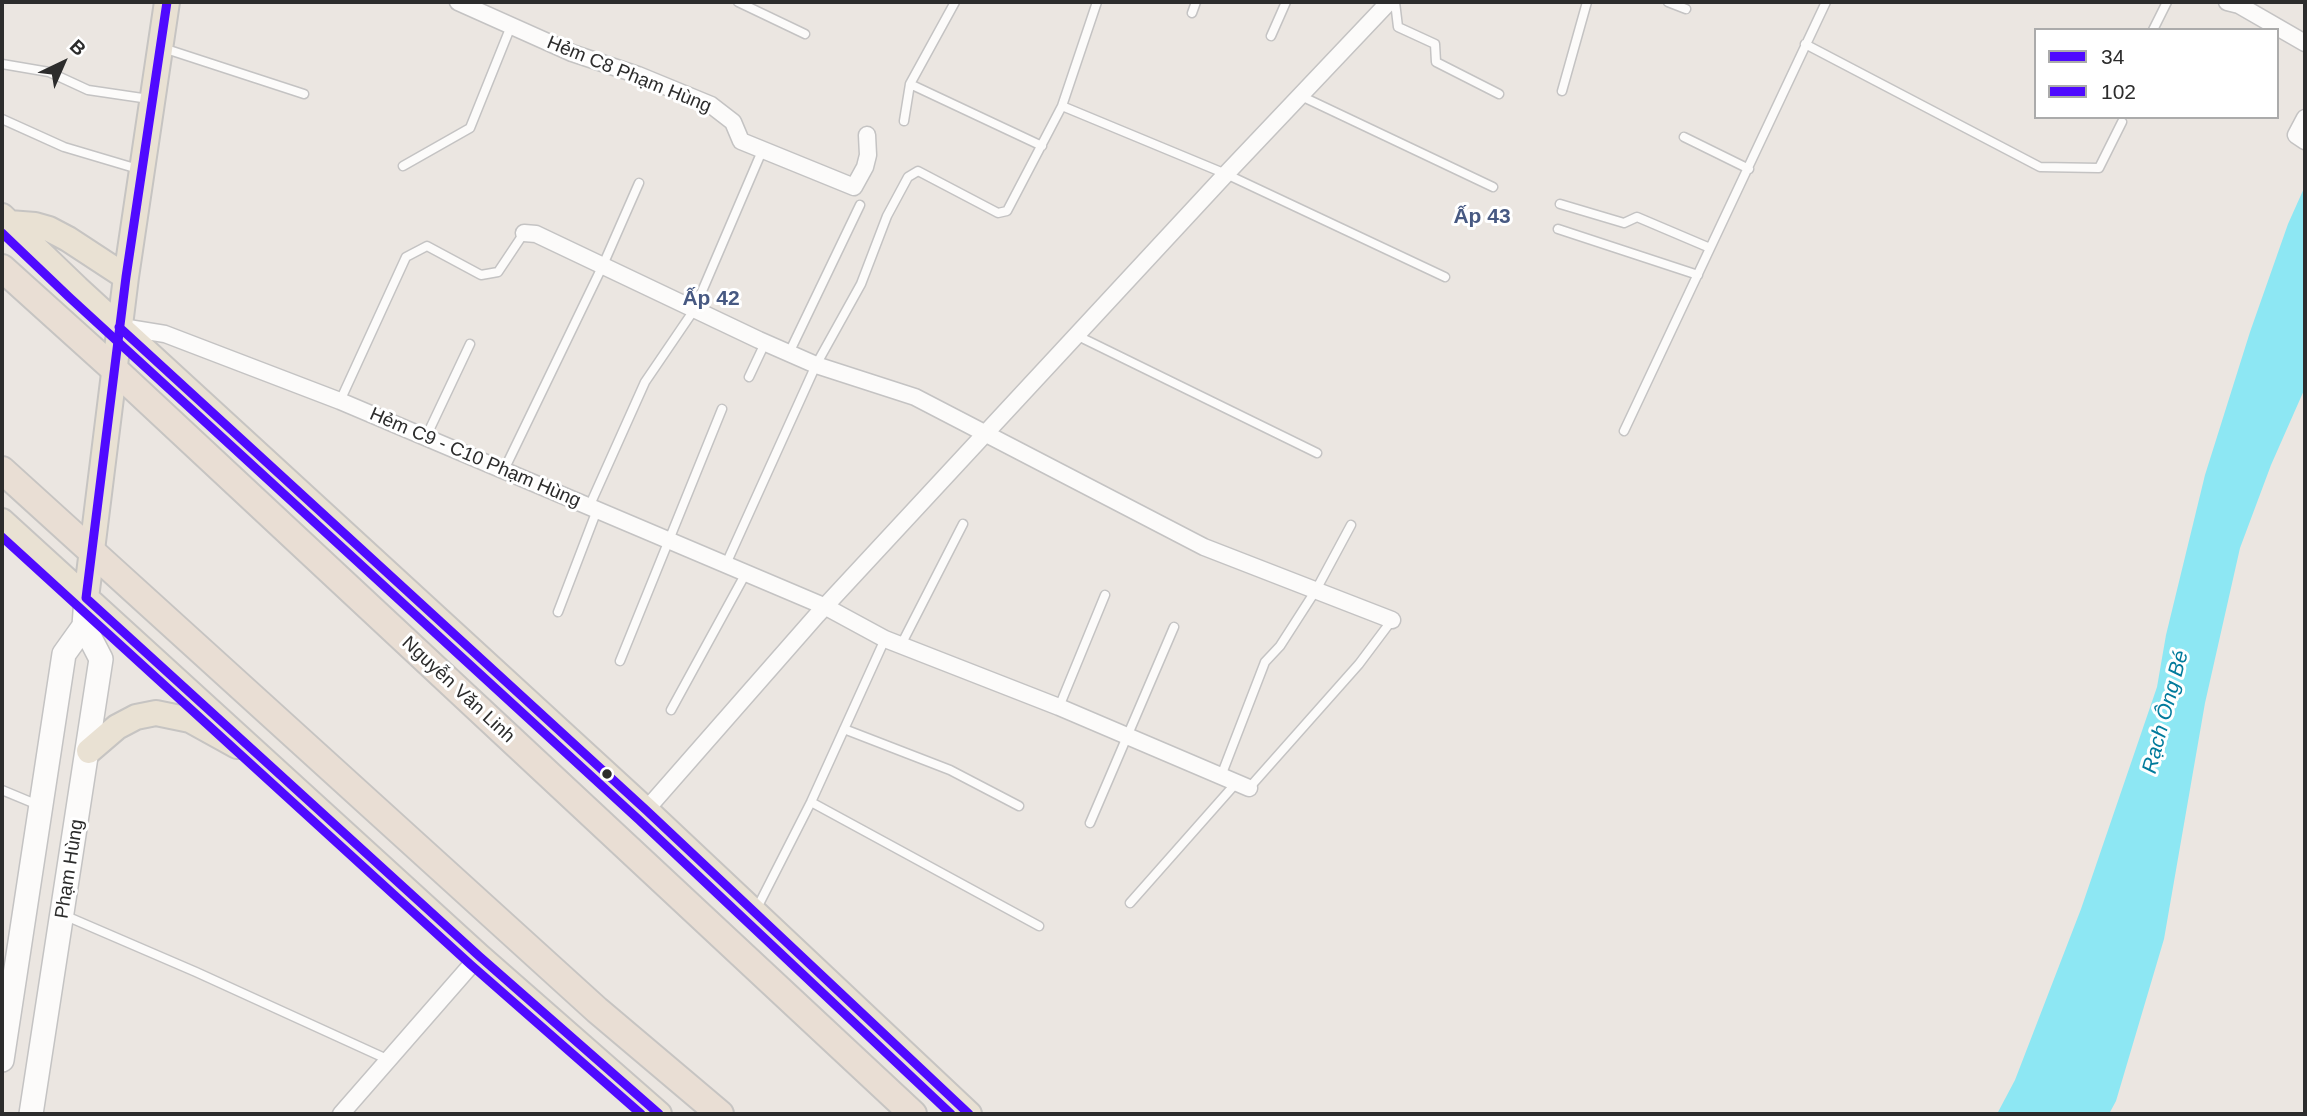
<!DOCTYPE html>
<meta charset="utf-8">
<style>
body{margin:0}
#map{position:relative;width:2307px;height:1116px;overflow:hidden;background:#ebe6e1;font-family:Arial,sans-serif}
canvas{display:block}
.frame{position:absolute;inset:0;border:4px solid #2c2c2c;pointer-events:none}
.legend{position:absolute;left:2034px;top:28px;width:245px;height:91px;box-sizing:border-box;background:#fff;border:2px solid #ababab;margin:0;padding:9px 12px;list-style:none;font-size:21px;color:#2c2c2c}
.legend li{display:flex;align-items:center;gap:14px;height:35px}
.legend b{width:35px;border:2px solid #ababab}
.north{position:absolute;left:28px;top:28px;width:70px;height:70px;-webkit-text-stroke:5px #fff;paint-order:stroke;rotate:44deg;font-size:19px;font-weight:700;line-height:28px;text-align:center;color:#2c2c2c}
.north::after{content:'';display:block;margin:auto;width:24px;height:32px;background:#2c2c2c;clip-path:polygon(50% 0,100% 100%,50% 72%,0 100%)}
</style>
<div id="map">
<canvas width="2307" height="1116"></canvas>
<div class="frame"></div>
<ul class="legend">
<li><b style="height:9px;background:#4f0aff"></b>34</li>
<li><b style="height:9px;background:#4f0aff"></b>102</li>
</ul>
<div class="north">B</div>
</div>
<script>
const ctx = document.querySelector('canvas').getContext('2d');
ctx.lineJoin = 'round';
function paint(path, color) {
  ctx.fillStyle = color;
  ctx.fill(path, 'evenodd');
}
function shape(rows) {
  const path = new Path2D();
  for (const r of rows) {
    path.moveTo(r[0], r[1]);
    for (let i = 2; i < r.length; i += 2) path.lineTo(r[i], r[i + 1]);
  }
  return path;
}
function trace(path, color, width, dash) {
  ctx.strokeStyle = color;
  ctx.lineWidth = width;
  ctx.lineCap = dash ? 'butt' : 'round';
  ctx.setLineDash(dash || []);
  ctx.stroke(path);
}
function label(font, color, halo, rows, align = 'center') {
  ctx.font = font + ' Arial,sans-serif';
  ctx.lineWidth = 6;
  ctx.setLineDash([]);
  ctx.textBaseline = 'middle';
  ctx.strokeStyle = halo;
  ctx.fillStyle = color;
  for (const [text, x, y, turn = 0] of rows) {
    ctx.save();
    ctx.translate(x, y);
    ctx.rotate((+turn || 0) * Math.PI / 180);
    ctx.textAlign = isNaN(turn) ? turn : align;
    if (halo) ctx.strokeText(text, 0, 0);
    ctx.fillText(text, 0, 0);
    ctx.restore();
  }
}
paint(shape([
 [2305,186,2305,388,2271,465,2240,548,2205,703,2164,939,2116,1101,2109,1114,1997,1114,2015,1080,2081,909,2157,687,2166,635,2205,475,2250,332,2288,224]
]), '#8de7f3');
const service = shape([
 [738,2,805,34],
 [1395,2,1398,27,1435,44,1436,62,1499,94],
 [1668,2,1686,9],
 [1192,13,1196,2],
 [2153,30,2167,2],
 [1271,36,1286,2],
 [1805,44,2040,167,2099,168,2122,122],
 [163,48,304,94],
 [2,64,49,72,88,90,149,99],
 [910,84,955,2],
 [1562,91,1587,2],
 [1301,96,1493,187],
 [1062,106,1226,174,1445,277],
 [2,119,64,147,138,169],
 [904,121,910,84,1042,146],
 [1684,137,1749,169],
 [403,166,470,128,511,26],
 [1560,204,1624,223,1637,217,1710,248],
 [1558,229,1698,275],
 [1078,336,1317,453],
 [789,353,860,205],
 [749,377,765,343],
 [340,401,406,257,427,246,481,275,498,272,524,233],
 [1624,431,1826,2],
 [426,437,470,344],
 [504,470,603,265,639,183],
 [589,507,645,382,694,310,762,151],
 [726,564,816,365,861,284,887,216,908,177,918,171,998,213,1007,211,1062,106,1097,2],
 [558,612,597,510],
 [901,645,963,524],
 [620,661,722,409],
 [1059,707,1105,595],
 [671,710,746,573],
 [844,729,950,770,1019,806],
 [1221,776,1265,662,1280,646,1316,590,1351,525],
 [1249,788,1359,664,1392,620],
 [2,790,38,805],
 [811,802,1039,926],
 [1090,823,1174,627],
 [1130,903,1237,782],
 [757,908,811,802,885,639],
 [66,916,196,972,389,1060]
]);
const minor = shape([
 [458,2,572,53,638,75,711,105,733,122,741,141,854,187,865,167,868,155,867,135],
 [2227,2,2239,5,2305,43],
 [2305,118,2296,135,2305,141],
 [524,233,536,234,759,340,816,365,915,397,1204,547,1392,620],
 [122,327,165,334,340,401,826,607,885,639,1059,707,1249,788],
 [646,810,817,615,1226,174,1389,2],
 [341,1114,479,956]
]);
const secondary = shape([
 [2,1060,64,654,84,626],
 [31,1114,101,659,84,626,86,598]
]);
const primary = shape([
 [2,216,77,288,646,810,969,1114],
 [9,223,35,225,49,229,68,239,126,277],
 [2,521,479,956,659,1114],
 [86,598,126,277,167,2],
 [89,751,117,727,136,717,156,713,190,720,237,746]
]);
const trunk = shape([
 [2,268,114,369,913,1114],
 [2,470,597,1010,720,1114]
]);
trace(service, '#c4c3c3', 11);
trace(minor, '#c4c3c3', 19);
trace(secondary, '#c4c3c3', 26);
trace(primary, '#c6c4c2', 28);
trace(trunk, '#c6c4c2', 30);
trace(service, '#fcfbfa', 8);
trace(minor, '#fcfbfa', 16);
trace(secondary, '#fcfbfa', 23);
trace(primary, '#e9e1d3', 24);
trace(trunk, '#e9ded4', 26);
trace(shape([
 [167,2,126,277,86,598,479,956,659,1114],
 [119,327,646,810,969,1114]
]), '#4f0aff', 9);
trace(shape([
 [2,233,69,297,638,819,951,1114],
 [2,537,471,965,641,1114]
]), '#4f0aff', 9);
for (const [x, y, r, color] of [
 [607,774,6,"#2c2c2c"]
]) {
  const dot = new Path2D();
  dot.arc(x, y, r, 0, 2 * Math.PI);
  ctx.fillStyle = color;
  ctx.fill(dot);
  trace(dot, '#fff', 2.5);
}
label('19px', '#2c2c2c', '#fff', [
 ["Hẻm C8 Phạm Hùng",629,75,22],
 ["Hẻm C9 - C10 Phạm Hùng",475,458,23],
 ["Nguyễn Văn Linh",458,690,43],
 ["Phạm Hùng",70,869,-81]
]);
label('bold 21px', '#475982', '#fff', [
 ["Ấp 43",1482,217],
 ["Ấp 42",711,299]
]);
label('italic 21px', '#027b9c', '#fff', [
 ["Rạch Ông Bé",2166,712,-75]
]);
</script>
